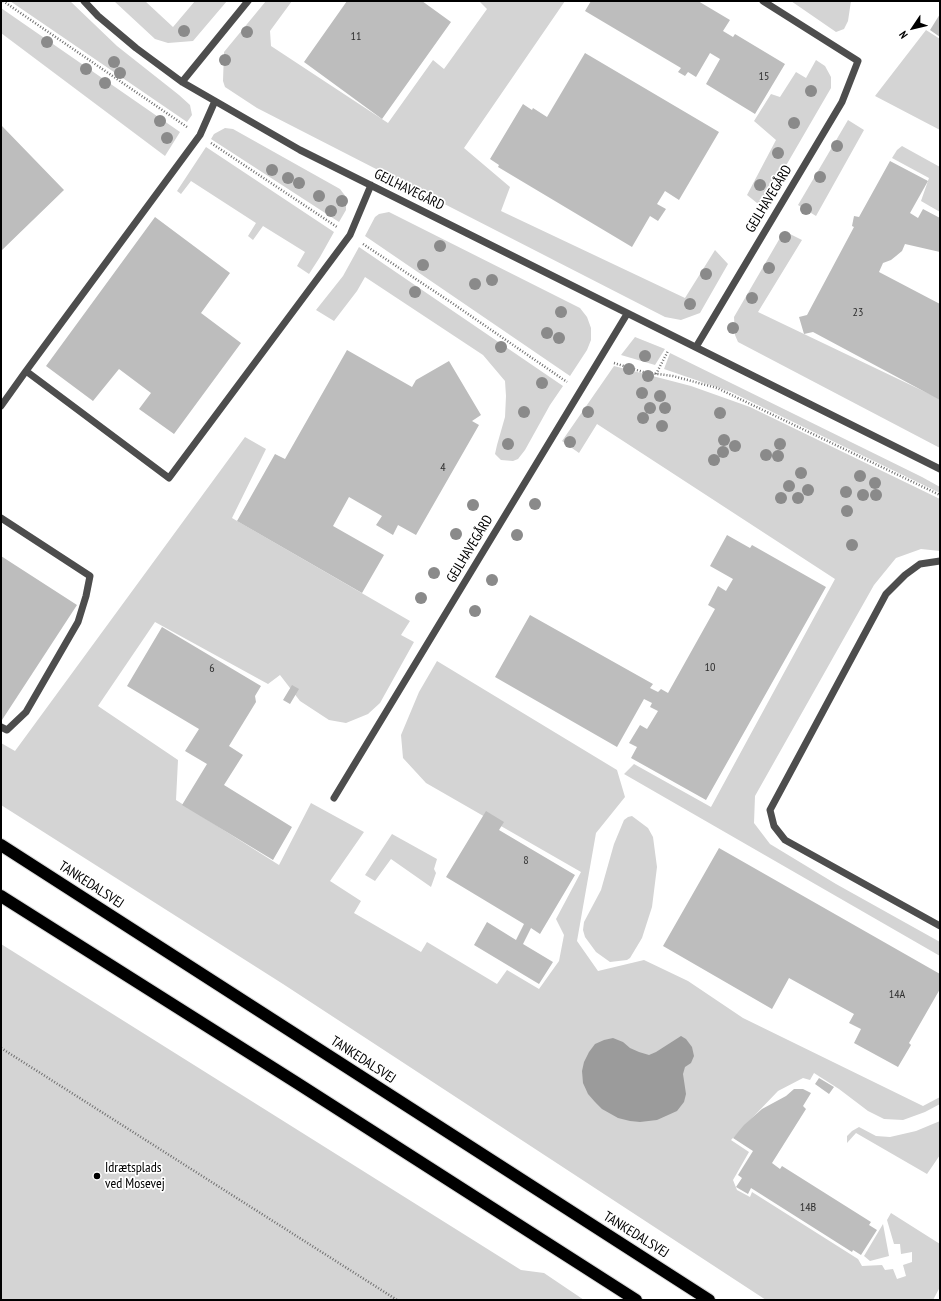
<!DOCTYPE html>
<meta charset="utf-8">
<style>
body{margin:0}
#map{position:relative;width:941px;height:1301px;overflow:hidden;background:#fff;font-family:"PT Sans Narrow",sans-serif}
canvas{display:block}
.frame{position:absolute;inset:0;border:2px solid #000;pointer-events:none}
.north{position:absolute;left:893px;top:8px;width:40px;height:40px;-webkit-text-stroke:3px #fff;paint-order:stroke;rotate:235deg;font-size:11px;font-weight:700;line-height:16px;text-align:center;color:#000}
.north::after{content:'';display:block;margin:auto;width:14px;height:18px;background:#000;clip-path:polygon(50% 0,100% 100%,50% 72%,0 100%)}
</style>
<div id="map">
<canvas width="941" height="1301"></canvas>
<div class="frame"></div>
<div class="north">N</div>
</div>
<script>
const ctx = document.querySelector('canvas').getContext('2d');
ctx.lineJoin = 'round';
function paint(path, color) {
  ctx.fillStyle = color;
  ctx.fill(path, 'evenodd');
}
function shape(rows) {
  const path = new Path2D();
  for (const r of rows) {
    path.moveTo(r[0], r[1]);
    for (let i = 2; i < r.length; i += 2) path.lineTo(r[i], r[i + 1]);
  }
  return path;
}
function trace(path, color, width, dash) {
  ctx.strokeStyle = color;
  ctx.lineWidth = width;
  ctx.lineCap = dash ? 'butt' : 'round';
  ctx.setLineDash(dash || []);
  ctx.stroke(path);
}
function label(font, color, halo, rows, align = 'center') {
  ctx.font = font + ' "PT Sans Narrow",sans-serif';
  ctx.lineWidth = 3.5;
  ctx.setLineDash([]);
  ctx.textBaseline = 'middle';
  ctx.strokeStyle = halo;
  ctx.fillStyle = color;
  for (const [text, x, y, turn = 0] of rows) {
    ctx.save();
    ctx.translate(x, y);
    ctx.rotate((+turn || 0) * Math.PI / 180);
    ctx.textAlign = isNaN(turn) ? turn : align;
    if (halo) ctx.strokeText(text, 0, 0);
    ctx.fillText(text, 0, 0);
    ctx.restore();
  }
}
paint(shape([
 [10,1,70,1,117,46,179,95,190,105,192,115,187,122],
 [114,1,145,1,173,27,195,1,227,1,193,41,168,43,155,39],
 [266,1,292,1,270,31,271,46,388,123,433,60,444,69,487,9,479,1,565,1,464,148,510,187,501,211,685,298,715,250,728,264,700,313,681,320,665,317,257,108,225,87,223,81,224,52],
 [791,1,851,1,848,21,844,29,836,32],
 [1,8,180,132,165,156,1,33],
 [926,30,940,39,940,130,875,96],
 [816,60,825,66,831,77,831,88,766,200,757,203,747,195,776,140,754,121,771,94,780,97,796,72,806,78],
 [848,120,864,130,816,216,798,205],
 [225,128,233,129,340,189,346,197,346,210,339,222,211,139,214,134],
 [902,146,940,167,940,212,921,201,929,178,892,158,897,150],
 [206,147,334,232,320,257,309,274,297,266,305,252,263,226,253,240,248,236,256,223,191,181,181,194,177,191],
 [389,212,580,308,587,317,591,328,591,340,587,350,570,376,365,236,375,217,379,214],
 [784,231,802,240,758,312,940,399,940,448,738,342,735,335,734,317],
 [359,247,563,386,550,405,525,450,518,459,513,461,501,460,495,454,497,445,505,417,506,396,505,381,483,355,365,277,357,291,334,321,316,310,343,276],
 [635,337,665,349,655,365,621,355],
 [670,353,922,477,940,487,940,493,731,392,664,369],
 [614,366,691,386,750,407,940,499,940,551,921,549,896,558,874,585,755,796,754,823,770,844,836,884,940,942,940,956,624,774,634,764,711,807,835,579,597,424,579,453,562,441],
 [245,437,266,449,232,518,410,621,401,635,414,642,380,703,368,714,346,723,329,720,300,701,280,675,268,684,155,622,98,706,178,760,176,800,279,865,311,803,364,832,330,881,361,901,354,913,421,952,427,942,497,984,507,970,539,989,559,961,564,935,556,919,581,872,426,783,403,758,401,735,419,692,437,661,617,770,625,797,596,833,577,941,598,971,644,960,688,981,743,1018,923,1106,940,1097,940,1104,925,1112,903,1120,884,1119,868,1111,839,1089,814,1073,810,1080,803,1078,778,1091,731,1140,749,1152,733,1180,737,1190,750,1197,752,1192,858,1259,862,1266,882,1265,885,1270,893,1269,897,1279,906,1276,903,1265,912,1262,912,1252,901,1254,900,1244,894,1244,887,1220,891,1213,940,1244,940,1287,933,1300,766,1300,283,984,1,805,1,743,15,751],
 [632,816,648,828,653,837,657,867,652,907,642,938,630,958,627,960,610,962,596,952,585,937,583,930,584,922,601,890,614,844,624,820,628,817],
 [392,834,437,859,434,869,436,873,431,887,391,859,375,881,365,875],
 [1,944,521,1270,544,1273,584,1300,1,1300],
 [940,1121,940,1155,927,1174,856,1133,847,1143,847,1136,852,1131,859,1127,876,1136,890,1137,916,1131],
 [883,1224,889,1256,870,1261,864,1256]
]), '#d4d4d4');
paint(shape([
 [681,1036,686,1039,692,1047,694,1056,691,1063,685,1067,683,1074,686,1094,684,1102,677,1111,657,1120,640,1122,630,1121,618,1118,602,1109,595,1102,588,1094,583,1083,582,1071,584,1062,589,1052,595,1044,604,1040,613,1038,623,1042,630,1048,639,1052,649,1055,656,1052]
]), '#9b9b9b');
paint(shape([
 [347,1,422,1,451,22,382,119,304,62],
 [591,1,698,1,730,20,723,31,733,37,735,34,785,64,755,114,706,84,720,59,710,53,696,77,688,72,685,76,678,72,681,68,585,11],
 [940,14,940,37,930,30],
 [585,53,719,132,679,200,665,191,657,204,666,209,658,221,650,216,632,247,498,167,499,165,490,159,523,104,532,110,533,108,547,117],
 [1,125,64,190,1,251],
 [890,161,928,181,910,213,918,218,923,209,940,218,940,252,905,244,902,251,896,256,891,260,883,263,879,272,940,304,940,400,813,332,804,334,799,317,807,315,854,227,852,226,854,216,859,217],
 [155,217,230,273,201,313,241,343,174,434,139,409,151,393,119,369,93,401,46,366],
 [347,350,412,387,416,380,449,361,481,415,472,421,479,425,416,535,398,525,393,535,376,525,382,516,349,497,333,526,384,555,362,593,237,521,275,454,285,459],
 [727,535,750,548,752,545,826,587,706,800,631,758,637,747,629,743,640,725,647,729,658,711,650,707,652,703,644,699,617,747,495,677,530,615,653,684,650,688,658,692,661,689,668,693,715,609,708,605,718,586,726,591,733,579,710,566],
 [1,556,77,605,2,720,1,719],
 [162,627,261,686,255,696,256,702,229,746,243,755,224,785,292,827,273,860,182,805,207,764,185,751,199,729,127,686],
 [292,685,299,689,290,704,283,700],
 [486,811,504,822,499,830,575,875,540,934,531,928,523,944,553,962,539,984,474,945,487,922,516,940,524,924,446,877],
 [719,848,940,974,940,989,909,1043,911,1045,898,1067,854,1043,861,1029,849,1023,854,1014,789,978,772,1009,663,946],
 [819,1078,834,1087,829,1094,815,1084],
 [794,1089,803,1089,811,1093,803,1106,806,1109,772,1163,780,1169,782,1166,871,1222,869,1225,877,1230,861,1255,853,1250,852,1252,751,1188,748,1194,736,1187,742,1178,738,1175,753,1151,733,1138,744,1125,762,1109,786,1096]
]), '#bdbdbd');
const highway = shape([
 [1,845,709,1300],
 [1,896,297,1083,636,1300]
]);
trace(highway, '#dbdbdb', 14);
trace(shape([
 [3,1,187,127],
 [211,143,337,227],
 [363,244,452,303,567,382],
 [614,363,643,372,673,376,717,388,940,495],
 [656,374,668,351],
 [1,1048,397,1300]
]), '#6f6f6f', 2.5, [1, 2]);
trace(shape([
 [84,1,98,16,136,48,182,82,300,150,940,469],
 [182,82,248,1],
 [215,101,200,135,26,371,169,478,350,235,371,185],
 [696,347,842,102,858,61,763,1],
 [1,406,26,371],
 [1,518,90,576,86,596,78,622,26,712,7,730,1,727],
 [940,561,920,564,905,575,886,594,770,810,774,826,785,840,940,926],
 [334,798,627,314]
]), '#4d4d4d', 7);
trace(highway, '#000', 12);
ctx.fillStyle = '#8a8a8a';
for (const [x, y] of [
 [184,31],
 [247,32],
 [47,42],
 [225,60],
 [114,62],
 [86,69],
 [120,73],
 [105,83],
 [811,91],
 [160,121],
 [794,123],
 [167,138],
 [837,146],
 [778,153],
 [272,170],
 [820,177],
 [288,178],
 [299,183],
 [760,185],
 [319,196],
 [342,201],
 [806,209],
 [331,211],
 [785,237],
 [440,246],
 [423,265],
 [769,268],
 [706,274],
 [492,280],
 [475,284],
 [415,292],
 [752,298],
 [690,304],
 [561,312],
 [733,328],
 [547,333],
 [559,338],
 [501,347],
 [645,356],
 [629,369],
 [648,376],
 [542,383],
 [642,393],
 [660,396],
 [650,408],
 [665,408],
 [524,412],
 [588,412],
 [720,413],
 [643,418],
 [662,426],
 [724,440],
 [570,442],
 [508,444],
 [780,444],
 [735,446],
 [723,452],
 [766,455],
 [778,456],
 [714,460],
 [801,473],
 [860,476],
 [875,483],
 [789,486],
 [808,490],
 [846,492],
 [863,495],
 [876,495],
 [781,498],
 [798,498],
 [535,504],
 [473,505],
 [847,511],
 [456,534],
 [517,535],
 [852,545],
 [434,573],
 [492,580],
 [421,598],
 [475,611]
]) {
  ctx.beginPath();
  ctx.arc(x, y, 6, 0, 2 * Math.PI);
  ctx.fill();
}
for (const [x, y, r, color] of [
 [97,1176,4,"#000"]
]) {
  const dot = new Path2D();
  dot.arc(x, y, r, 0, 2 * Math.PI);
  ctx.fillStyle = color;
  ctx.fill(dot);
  trace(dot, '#fff', 1.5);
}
label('12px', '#2f2f2f', null, [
 ["11",356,37],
 ["15",764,77],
 ["23",858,313],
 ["4",443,468],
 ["10",710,668],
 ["6",212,669],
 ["8",526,861],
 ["14A",897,995],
 ["14B",808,1208]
]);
label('14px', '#000', '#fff', [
 ["GEJLHAVEGÅRD",409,190,26],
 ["GEJLHAVEGÅRD",769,199,-59],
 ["GEJLHAVEGÅRD",470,549,-59],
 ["TANKEDALSVEJ",91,885,33],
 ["TANKEDALSVEJ",363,1060,33],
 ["TANKEDALSVEJ",636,1235,32]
]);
label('14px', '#000', '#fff', [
 ["Idrætsplads",105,1168],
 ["ved Mosevej",105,1184]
], 'left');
</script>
